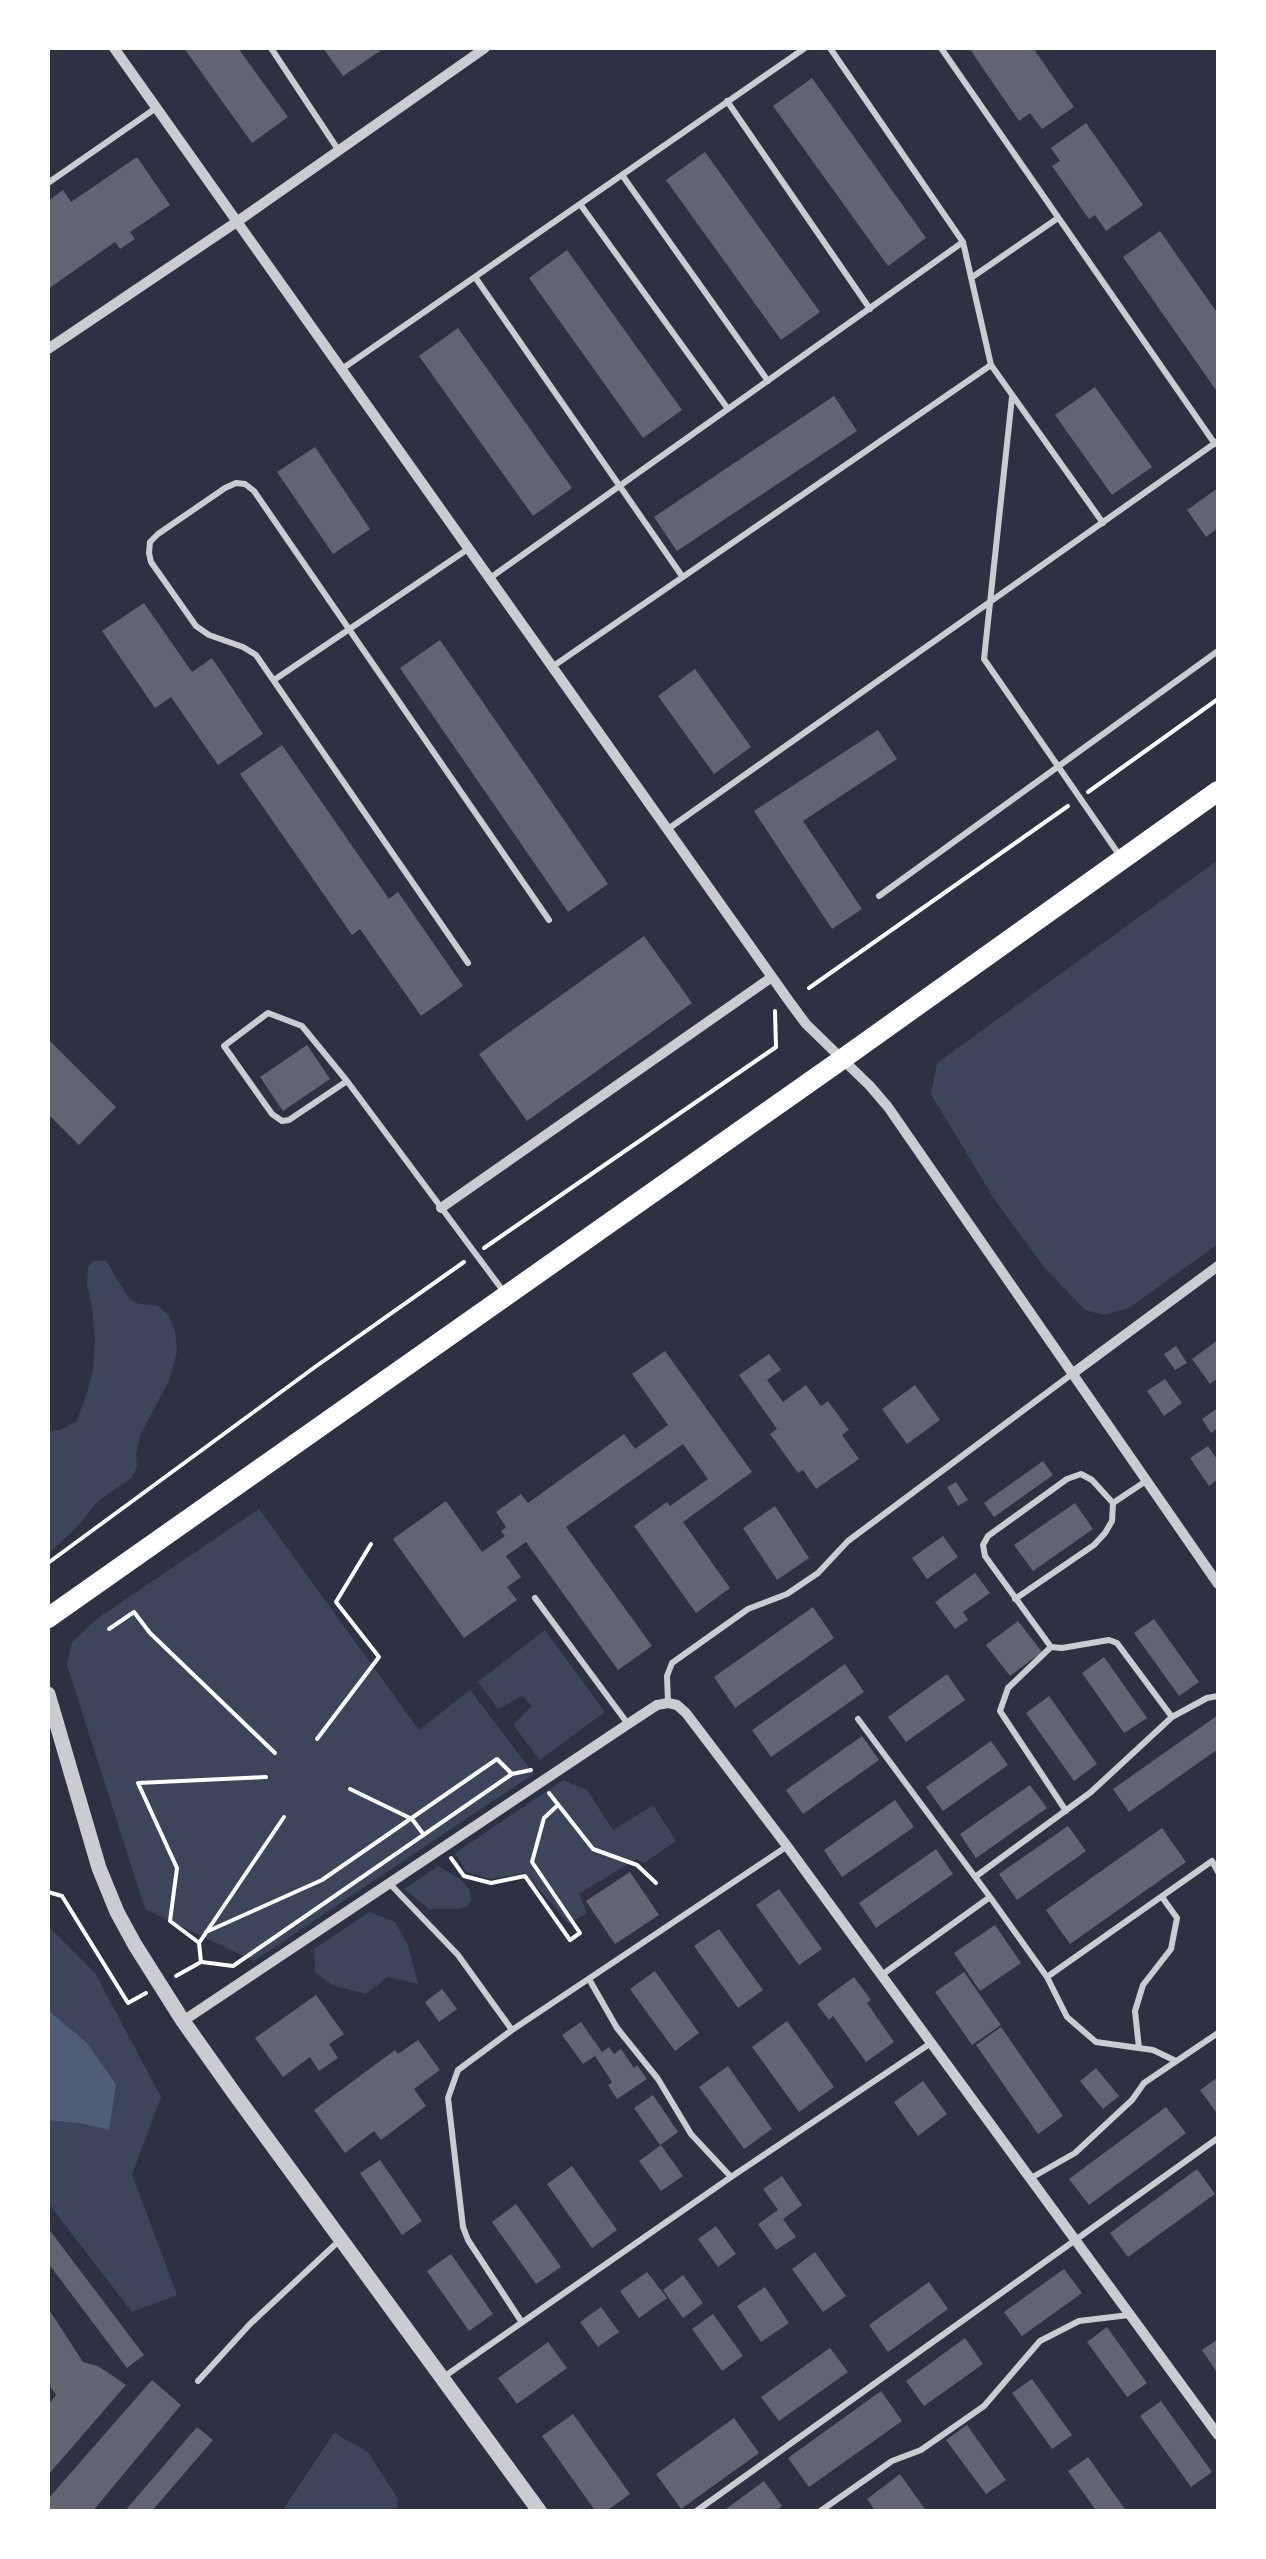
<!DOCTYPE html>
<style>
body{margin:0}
#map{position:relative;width:1266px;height:2559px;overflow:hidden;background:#2d3142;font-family:"Fira Sans Condensed",sans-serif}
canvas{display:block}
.frame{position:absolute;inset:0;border:50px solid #fff;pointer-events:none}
</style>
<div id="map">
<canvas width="1266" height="2559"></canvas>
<div class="frame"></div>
</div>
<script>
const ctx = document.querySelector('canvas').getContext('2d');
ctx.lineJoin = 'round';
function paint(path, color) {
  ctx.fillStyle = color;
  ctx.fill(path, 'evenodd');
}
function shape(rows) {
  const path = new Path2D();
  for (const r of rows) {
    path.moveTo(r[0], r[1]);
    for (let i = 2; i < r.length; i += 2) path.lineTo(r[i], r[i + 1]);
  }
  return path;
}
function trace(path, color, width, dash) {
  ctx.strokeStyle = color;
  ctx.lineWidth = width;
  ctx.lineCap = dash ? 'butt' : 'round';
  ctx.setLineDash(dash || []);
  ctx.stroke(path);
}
paint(shape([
 [1218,860,1218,1244,1129,1308,1103,1315,1085,1310,1044,1267,996,1202,931,1094,937,1063],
 [106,1260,129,1299,139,1304,156,1305,168,1314,175,1331,177,1352,169,1381,141,1433,136,1453,137,1467,132,1478,99,1500,76,1528,48,1554,48,1431,60,1430,77,1421,86,1396,93,1370,95,1340,92,1307,87,1284,88,1267,93,1261],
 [259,1509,419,1730,470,1690,534,1774,254,1961,145,1909,67,1665,72,1642,98,1618],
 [545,1630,605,1712,540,1760,513,1725,532,1706,522,1696,498,1709,478,1682],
 [563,1780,587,1790,613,1830,653,1805,676,1841,644,1863,636,1859,579,1894,587,1913,569,1924,525,1873,492,1879,466,1872,455,1853],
 [438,1866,460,1879,470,1890,471,1900,467,1907,458,1909,429,1909,404,1889],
 [369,1912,395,1922,408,1945,418,1984,388,1977,366,1994,332,1985,315,1972,314,1949],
 [48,1926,95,1973,161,2097,132,2174,177,2295,132,2312,48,2203,48,2120,83,2124,109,2130,86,2042,48,2010],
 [334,2433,368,2452,398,2499,396,2511,282,2511]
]), '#3c4559');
paint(shape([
 [48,2010,86,2042,116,2084,109,2130,83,2124,48,2120]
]), '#4f5d75');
paint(shape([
 [184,48,238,48,288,117,252,143],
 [323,48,377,48,380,51,343,76],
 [969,48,1033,48,1074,107,1042,129,1030,113,1019,121],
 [812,78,926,238,888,266,773,106],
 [1086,123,1143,205,1106,231,1095,215,1089,219,1052,166,1060,161,1051,148],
 [705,152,820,312,781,340,666,180],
 [137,157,170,205,130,232,135,239,120,249,115,242,48,289,48,201,63,190,71,202],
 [1160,231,1218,314,1218,393,1123,257],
 [567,250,682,410,643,438,529,278],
 [458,328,572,488,533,516,419,356],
 [1095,387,1152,467,1112,495,1055,415],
 [834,396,857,431,677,551,654,517],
 [315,447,370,529,333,554,277,472],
 [1218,488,1218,528,1206,537,1187,510],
 [144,603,192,672,212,658,263,734,218,765,171,697,155,708,102,631],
 [440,640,608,884,568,912,400,668],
 [695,669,751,747,714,774,658,696],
 [878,730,897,759,803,821,862,909,832,929,754,811],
 [282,745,389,899,398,892,463,986,421,1016,360,929,352,935,240,774],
 [644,936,692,1003,527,1121,479,1054],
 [48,1039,116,1107,79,1145,48,1114],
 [307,1045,330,1079,283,1111,260,1077],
 [1218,1340,1218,1378,1210,1384,1192,1359],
 [1176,1346,1187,1363,1175,1370,1164,1354],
 [665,1351,752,1472,683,1522,730,1588,696,1613,634,1526,667,1502,670,1506,708,1479,683,1444,566,1527,652,1646,618,1670,526,1542,506,1556,521,1577,507,1587,517,1600,464,1638,393,1539,446,1501,482,1552,505,1536,501,1531,506,1527,496,1512,521,1494,528,1503,624,1434,635,1449,668,1425,632,1374],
 [769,1354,781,1370,767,1380,783,1402,806,1385,821,1406,828,1401,849,1430,842,1435,859,1459,816,1489,803,1470,798,1473,770,1434,777,1429,739,1375],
 [1165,1379,1182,1403,1164,1416,1147,1391],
 [915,1385,940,1420,907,1444,882,1409],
 [1218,1408,1218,1428,1211,1433,1202,1419],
 [1208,1446,1218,1461,1218,1479,1209,1486,1190,1458],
 [1043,1461,1053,1475,994,1517,984,1503],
 [956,1482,968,1500,958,1506,947,1487],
 [1075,1503,1093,1529,1033,1571,1014,1545],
 [775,1506,809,1558,777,1580,743,1528],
 [943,1536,958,1557,927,1579,912,1558],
 [975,1573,990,1593,963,1612,968,1620,955,1629,935,1602],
 [813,1607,834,1638,735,1708,714,1677],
 [1154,1619,1199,1682,1179,1696,1134,1633],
 [1018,1621,1042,1652,1010,1676,986,1645],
 [1104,1657,1147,1718,1124,1733,1082,1673],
 [845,1664,864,1692,771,1757,752,1730],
 [947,1674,965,1700,906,1742,888,1717],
 [1049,1696,1097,1764,1074,1781,1026,1713],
 [1218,1715,1218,1749,1129,1812,1113,1789],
 [862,1736,879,1760,803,1814,786,1790],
 [991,1741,1008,1765,943,1811,926,1787],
 [1030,1785,1047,1808,976,1858,960,1834],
 [895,1800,914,1827,842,1877,824,1850],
 [1068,1826,1086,1851,1017,1900,999,1874],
 [1162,1828,1186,1862,1070,1944,1046,1910],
 [936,1849,953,1874,876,1928,859,1903],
 [630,1872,659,1915,615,1944,586,1901],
 [779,1889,822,1949,799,1965,756,1905],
 [995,1925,1021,1963,980,1991,954,1953],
 [719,1929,763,1990,738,2008,694,1946],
 [655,1971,699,2033,675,2051,630,1989],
 [964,1972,1001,2025,972,2045,935,1992],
 [854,1977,871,2000,867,2003,894,2042,866,2062,833,2016,829,2020,817,2004],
 [442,1989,457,2009,439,2022,425,2002],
 [316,1995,344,2034,329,2044,338,2058,319,2071,310,2057,283,2077,255,2038],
 [787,2021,834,2087,799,2112,752,2047],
 [581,2022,602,2052,609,2047,614,2054,621,2049,634,2068,637,2065,647,2079,617,2099,608,2085,612,2082,595,2056,583,2064,562,2035],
 [1001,2027,1063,2116,1038,2134,976,2045],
 [418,2040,440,2070,414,2089,426,2106,381,2140,374,2131,345,2153,314,2110,395,2050,398,2054],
 [728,2066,772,2129,744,2149,699,2087],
 [1096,2068,1119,2096,1103,2109,1080,2081],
 [1218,2077,1218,2110,1216,2112,1200,2090],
 [923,2081,947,2114,918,2136,894,2102],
 [653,2095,678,2132,660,2145,634,2108],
 [1166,2107,1186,2133,1089,2205,1069,2179],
 [661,2145,683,2176,661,2191,639,2161],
 [380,2160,422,2221,402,2235,360,2173],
 [572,2166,617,2230,592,2248,547,2184],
 [1197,2169,1215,2194,1128,2257,1110,2233],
 [782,2176,802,2205,783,2219,796,2237,776,2250,758,2224,778,2210,763,2189],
 [516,2204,561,2267,536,2284,492,2222],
 [716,2226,736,2254,718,2267,698,2239],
 [48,2228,144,2355,127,2368,48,2263],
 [815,2252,846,2296,823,2312,792,2269],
 [451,2254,493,2314,469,2331,427,2271],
 [1064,2269,1082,2293,1022,2336,1004,2312],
 [647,2272,667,2298,639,2318,620,2291],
 [683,2275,703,2303,683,2318,663,2290],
 [929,2282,948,2309,888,2352,869,2325],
 [765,2287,789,2323,761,2342,737,2306],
 [601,2307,619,2332,598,2347,580,2322],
 [48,2308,83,2362,98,2366,126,2385,48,2475,48,2405,56,2395,48,2383],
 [713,2314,743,2356,722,2371,692,2329],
 [1107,2327,1147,2383,1127,2397,1087,2342],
 [965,2338,983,2364,924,2406,906,2381],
 [1218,2339,1218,2374,1202,2350],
 [548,2342,567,2368,517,2404,498,2378],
 [830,2348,848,2372,779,2421,761,2397],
 [1032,2379,1072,2435,1052,2449,1012,2393],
 [152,2380,181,2405,92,2512,48,2512,48,2499],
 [881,2391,902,2421,809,2487,788,2458],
 [1161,2401,1212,2472,1191,2487,1140,2416],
 [573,2414,630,2494,605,2512,596,2512,542,2436],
 [734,2418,759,2453,681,2509,656,2474],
 [967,2425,1006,2480,986,2494,946,2440],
 [197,2427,213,2440,151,2512,124,2512],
 [1088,2457,1127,2512,1097,2512,1068,2471],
 [900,2474,927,2512,876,2512,867,2499],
 [764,2481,782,2506,774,2512,722,2512]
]), '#626471');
trace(shape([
 [1088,792,1218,699],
 [809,988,1068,806],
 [484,1248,776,1047,775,1011],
 [48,1563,315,1367,464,1262],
 [109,1629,134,1612,150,1633,275,1753],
 [317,1739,379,1657,336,1602,371,1544],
 [350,1789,412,1819,424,1835],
 [549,1793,593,1849,637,1865,656,1883],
 [451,1858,464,1876,491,1883,525,1876,570,1940,580,1933,532,1862,544,1818,558,1805],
 [48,1892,62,1896,128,2003,146,1993],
 [206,1932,322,1880,497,1759,512,1774,531,1770],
 [198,1942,170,1921,177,1868,138,1783,266,1777],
 [202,1962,233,1966,512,1774],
 [176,1976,201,1962,199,1943,284,1817]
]), '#fff', 4);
trace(shape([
 [271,48,339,151],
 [830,48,963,242],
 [941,48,1215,444],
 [727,101,870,309],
 [622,175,768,381],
 [48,183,156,108],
 [580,204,728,409],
 [475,277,682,576],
 [971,278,1058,218],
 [342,369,805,48],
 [1012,397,984,659,1120,856],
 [490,578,963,242,991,365,1103,523],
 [552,667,991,365],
 [274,680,468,549],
 [668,829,1218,441],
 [879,896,1218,651],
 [468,963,256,655,243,647,209,635,196,626,151,562,149,553,150,542,158,534,225,488,236,483,245,484,254,491,549,920],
 [347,1081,289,1120,282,1121,272,1114,224,1046,268,1013,302,1026,347,1081,504,1292],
 [1113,1503,1092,1480,1081,1474,1067,1479,988,1536,983,1545,985,1556,1051,1647,1062,1648,1109,1640,1117,1643,1172,1717,1207,1698,1218,1696],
 [535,1598,628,1724],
 [1015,1599,1094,1545,1105,1533,1112,1521,1113,1503,1146,1481],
 [1051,1647,1008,1688,1000,1711,1066,1811],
 [668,1703,667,1676,672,1663,748,1609,787,1594,818,1573,848,1541,1072,1374],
 [858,1719,990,1897,883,1974],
 [975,1877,1091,1792,1172,1717],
 [390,1884,458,1955,512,2030,458,2070,448,2098,463,2227,468,2240,521,2321],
 [990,1897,1047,1977,1212,1861,1218,1872],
 [1047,1977,1067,2017,1096,2042,1153,2050,1176,2061],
 [589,1979,617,2028,658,2079,691,2134,731,2177],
 [512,2030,786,1847],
 [1139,2048,1135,2011,1143,1985,1171,1949,1177,1918,1162,1897],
 [1031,2178,1075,2153,1132,2100,1144,2083,1218,2033],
 [445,2376,731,2177,931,2043],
 [198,2381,250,2324,340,2240],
 [695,2512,1218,2138],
 [819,2512,892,2461,921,2450,984,2406,1040,2341,1079,2321,1129,2315]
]), '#caccd0', 6);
trace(shape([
 [114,48,789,1001,806,1024,870,1086,888,1107,1218,1584],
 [48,349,238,221,485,48],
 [441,1208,772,977],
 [1072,1374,1218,1266],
 [183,2021,628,1724,657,1705,668,1703,677,1705,686,1713,787,1846,1218,2435]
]), '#caccd0', 10);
trace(shape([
 [48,1694,99,1868,117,1912,135,1945,183,2021,234,2093,540,2512]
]), '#caccd0', 15);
trace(shape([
 [48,1618,841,1060,1218,791]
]), '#fff', 20);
</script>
